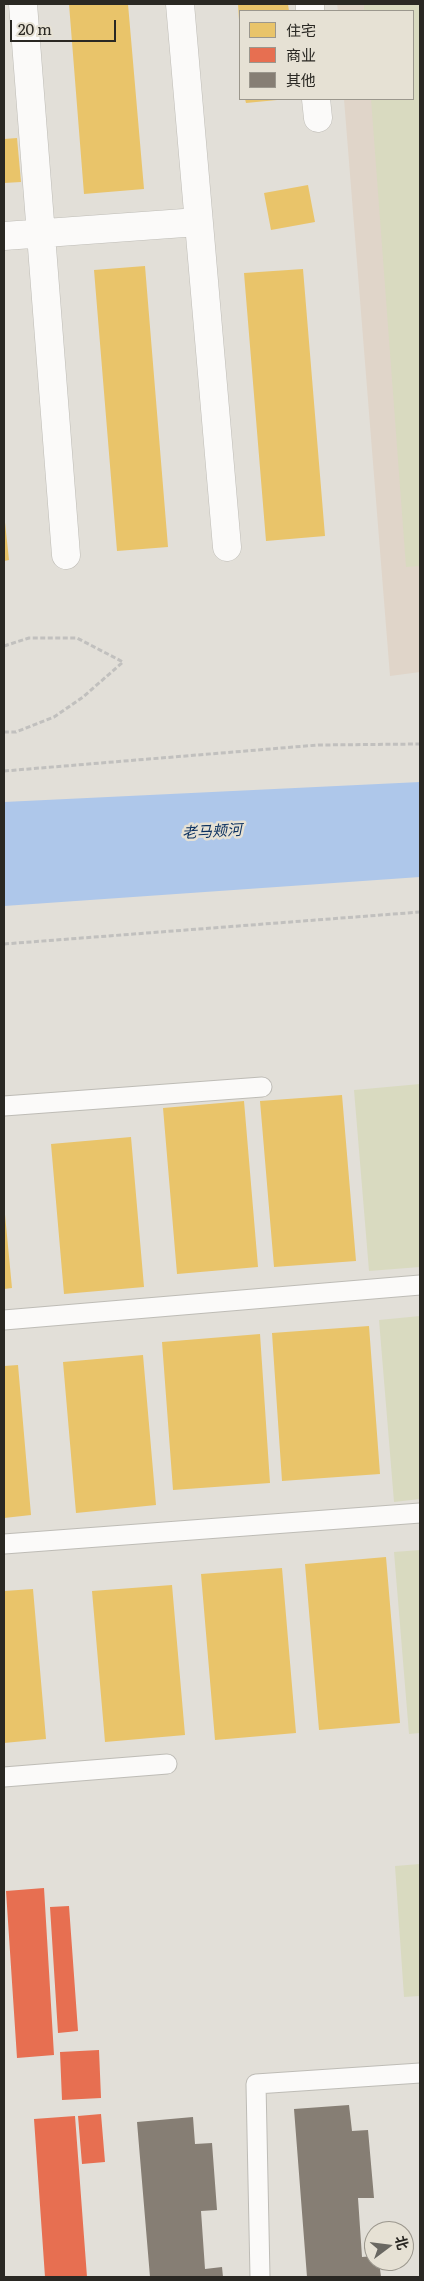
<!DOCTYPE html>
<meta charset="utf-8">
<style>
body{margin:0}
#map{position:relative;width:424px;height:2281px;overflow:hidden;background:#e2dfd8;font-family:Literata,"Noto Sans SC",serif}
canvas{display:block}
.frame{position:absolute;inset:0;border:5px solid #2a2823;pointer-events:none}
.legend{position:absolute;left:239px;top:10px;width:175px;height:90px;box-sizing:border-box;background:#e6e1d4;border:1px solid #9b978d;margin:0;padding:6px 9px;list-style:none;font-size:15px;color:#2a2823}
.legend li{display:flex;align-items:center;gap:10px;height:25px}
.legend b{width:25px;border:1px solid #9b978d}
.north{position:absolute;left:364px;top:2221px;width:50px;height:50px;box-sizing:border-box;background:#e6e1d4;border:1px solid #9b978d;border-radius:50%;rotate:75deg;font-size:14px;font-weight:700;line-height:20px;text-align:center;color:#2a2823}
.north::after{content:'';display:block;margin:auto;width:18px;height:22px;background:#6a6862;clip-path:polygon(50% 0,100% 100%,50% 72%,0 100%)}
.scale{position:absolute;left:10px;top:20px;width:106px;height:22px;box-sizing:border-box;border:2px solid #2a2823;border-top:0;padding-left:6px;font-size:15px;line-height:18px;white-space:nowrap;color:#2a2823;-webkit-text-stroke:4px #e6e1d4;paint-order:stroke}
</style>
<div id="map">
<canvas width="424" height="2281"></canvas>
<div class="frame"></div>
<ul class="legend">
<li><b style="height:14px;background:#e9c46a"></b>住宅</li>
<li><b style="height:14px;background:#e76f51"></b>商业</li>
<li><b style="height:14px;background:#867e74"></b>其他</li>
</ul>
<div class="north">北</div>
<div class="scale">20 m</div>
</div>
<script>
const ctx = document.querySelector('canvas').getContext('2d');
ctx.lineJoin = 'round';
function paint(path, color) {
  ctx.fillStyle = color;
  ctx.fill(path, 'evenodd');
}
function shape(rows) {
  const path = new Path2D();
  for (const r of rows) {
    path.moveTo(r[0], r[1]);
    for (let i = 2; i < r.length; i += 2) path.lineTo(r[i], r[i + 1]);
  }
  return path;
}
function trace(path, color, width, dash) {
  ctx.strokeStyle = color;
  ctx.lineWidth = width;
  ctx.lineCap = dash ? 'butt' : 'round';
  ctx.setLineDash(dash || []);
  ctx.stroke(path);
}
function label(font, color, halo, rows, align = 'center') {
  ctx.font = font + ' Literata,"Noto Sans SC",serif';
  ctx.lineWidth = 5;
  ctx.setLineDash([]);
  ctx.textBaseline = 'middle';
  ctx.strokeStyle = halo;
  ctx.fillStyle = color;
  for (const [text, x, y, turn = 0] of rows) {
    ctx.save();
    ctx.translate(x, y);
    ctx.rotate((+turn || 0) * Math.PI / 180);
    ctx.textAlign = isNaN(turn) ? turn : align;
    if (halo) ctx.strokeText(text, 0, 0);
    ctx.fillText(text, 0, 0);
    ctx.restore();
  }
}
paint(shape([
 [337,4,420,4,420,672,390,676,344,99,413,99,413,11,338,11]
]), '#e0d5c9');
paint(shape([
 [364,4,420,4,420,566,406,567,371,99,413,99,413,11,364,11],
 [420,1084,420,1267,369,1271,354,1090],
 [420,1316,420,1499,394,1502,379,1320],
 [420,1550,420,1733,409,1734,394,1552],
 [420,1864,420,1996,404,1997,395,1866]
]), '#d9dac0');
paint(shape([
 [420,782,420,877,4,906,4,802]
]), '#aec7ea');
paint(shape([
 [69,4,128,4,144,189,84,194],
 [238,4,288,4,289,11,240,11,239,20],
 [245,99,277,99,277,100,246,103],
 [17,138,21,182,4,183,4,139],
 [308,185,315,222,271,230,264,193],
 [145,266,168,547,117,551,94,270],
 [303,269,325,536,266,541,244,273],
 [4,513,9,560,4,561],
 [342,1095,356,1261,274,1267,260,1101],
 [244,1101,258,1267,177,1274,163,1108],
 [131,1137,144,1287,64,1294,51,1144],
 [4,1204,12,1288,4,1289],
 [369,1326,380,1474,282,1481,272,1333],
 [260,1334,270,1483,173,1490,162,1342],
 [143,1355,156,1505,76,1513,63,1362],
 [18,1365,31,1515,4,1518,4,1366],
 [386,1557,400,1723,319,1730,305,1564],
 [282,1568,296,1733,215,1740,201,1574],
 [172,1585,185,1735,105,1742,92,1591],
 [33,1589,46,1739,4,1743,4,1591]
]), '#e9c46a');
paint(shape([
 [44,1888,54,2055,17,2058,6,1891],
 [69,1906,78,2031,58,2033,50,1907],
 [99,2050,101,2098,62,2100,60,2052],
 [101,2114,105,2162,82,2164,78,2116],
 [75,2116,87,2277,45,2277,34,2119]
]), '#e76f51');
paint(shape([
 [349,2105,352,2131,368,2130,374,2198,358,2198,362,2257,374,2256,374,2261,379,2261,381,2277,307,2277,294,2109],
 [193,2117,195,2144,212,2143,217,2210,201,2211,205,2269,222,2267,223,2277,150,2277,137,2122]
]), '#867e74');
const lane = shape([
 [4,1106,262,1087],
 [4,1320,420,1285],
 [4,1544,420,1513],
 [4,1777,167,1764],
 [260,2277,256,2084,420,2073]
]);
const street = shape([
 [23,4,66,555],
 [180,4,227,547],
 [310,4,310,11],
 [316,99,318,118],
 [4,236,198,222]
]);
trace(lane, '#bebcb6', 21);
trace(street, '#bebcb6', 29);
trace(shape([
 [4,646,29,638,77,638,123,662,83,697,54,717,16,732,4,732],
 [4,771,318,745,420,744],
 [4,944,420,912]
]), '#c1c0be', 3, [5, 2.5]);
trace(lane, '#fbfaf9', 19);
trace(street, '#fbfaf9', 28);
label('italic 15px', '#0d3260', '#e6e1d4', [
 ["老马颊河",212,832,-3]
]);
</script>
